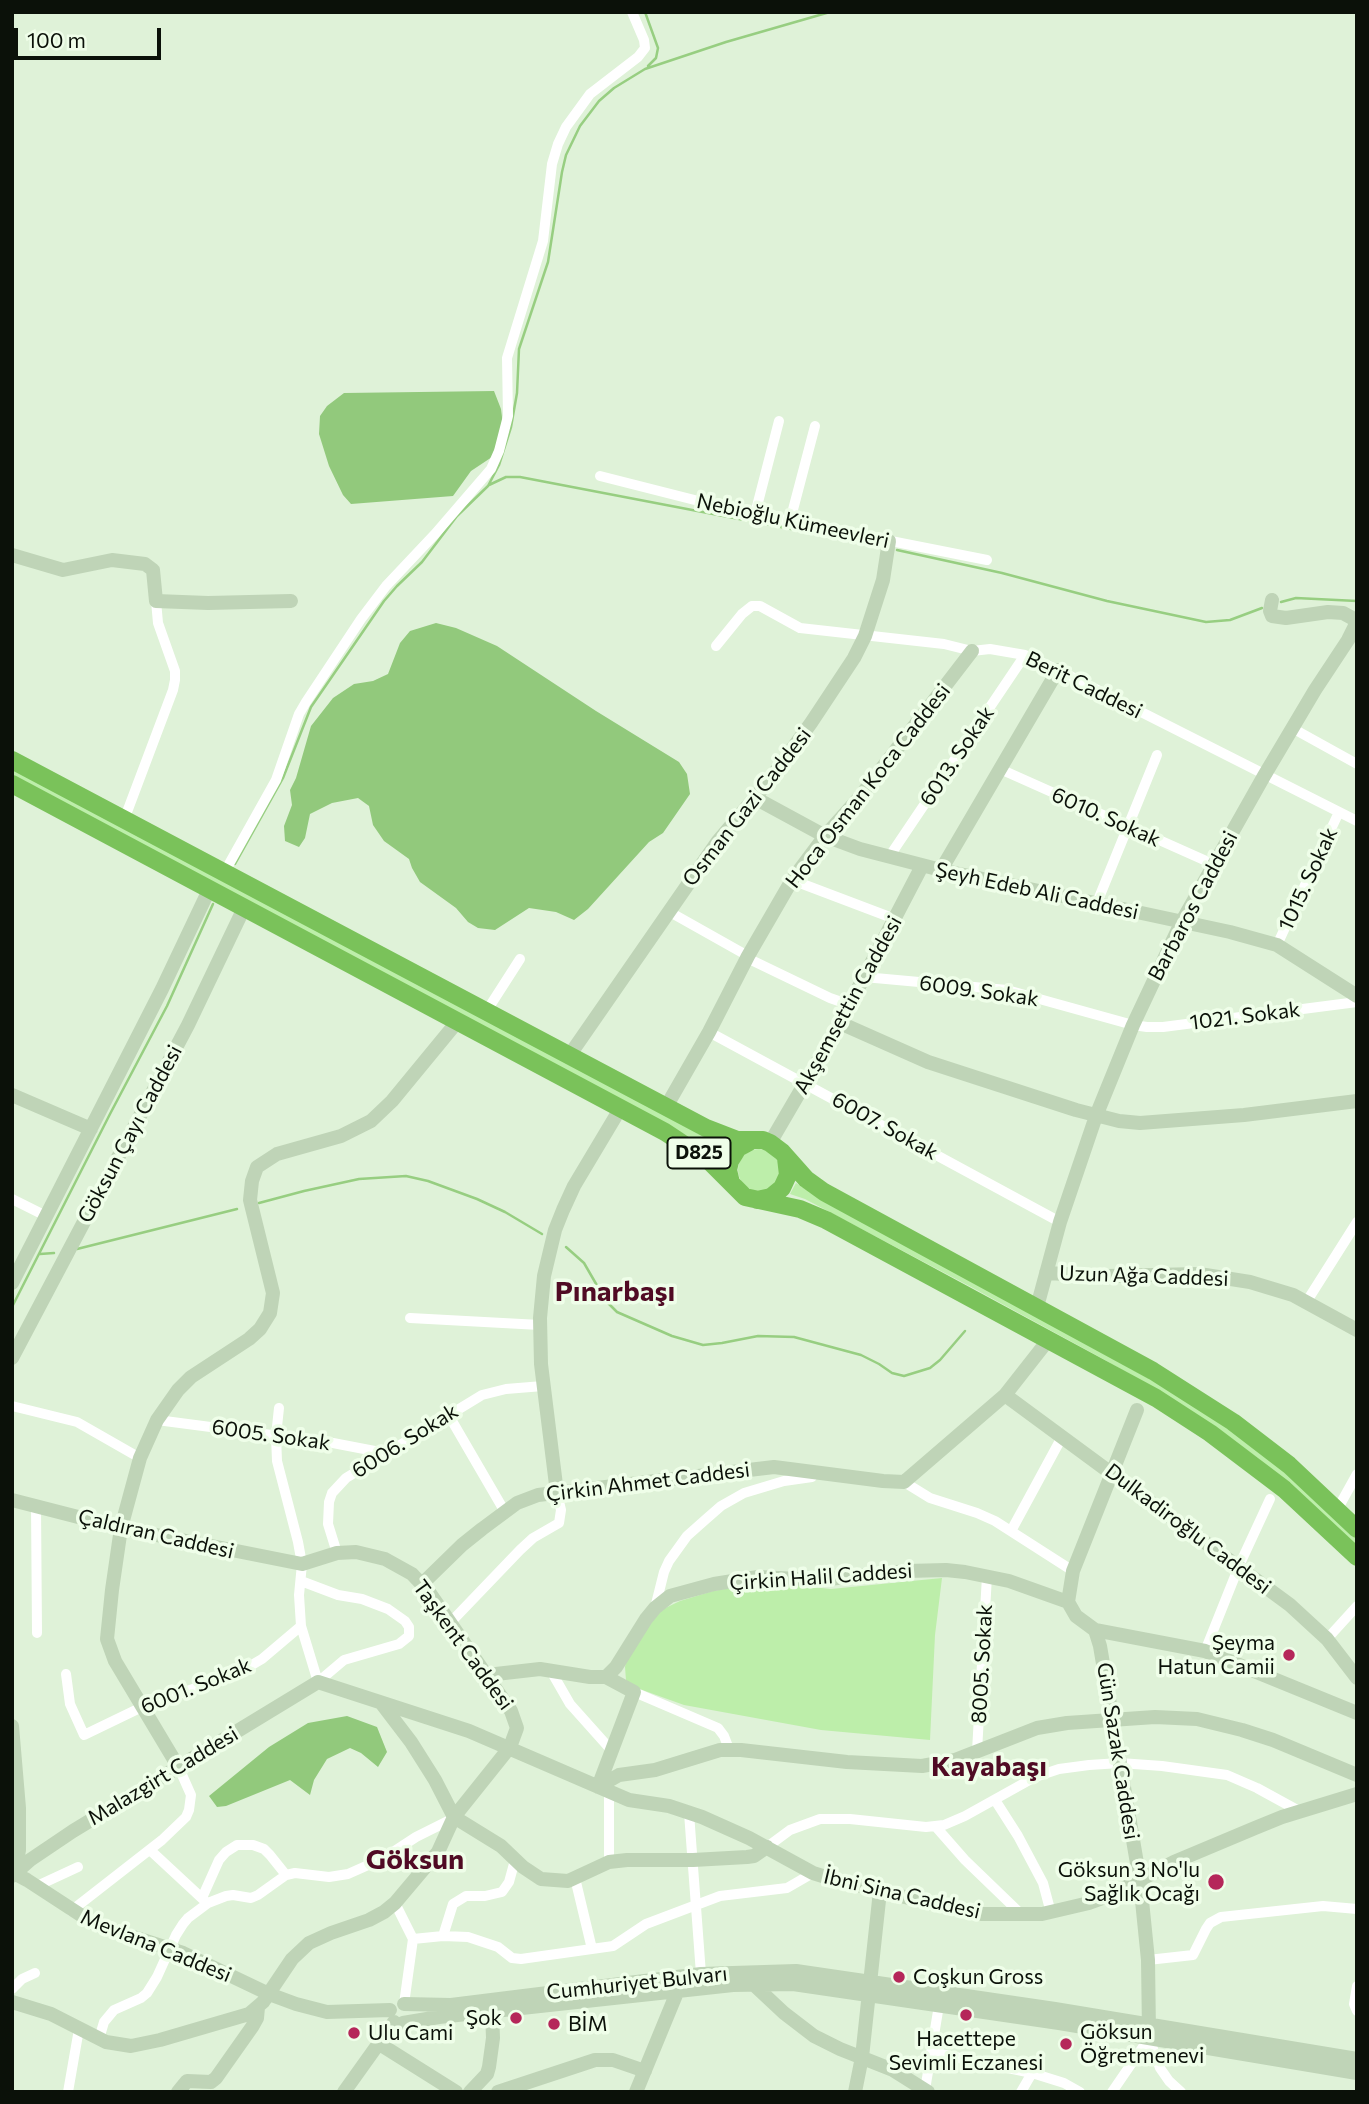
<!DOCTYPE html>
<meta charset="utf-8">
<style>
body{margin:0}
#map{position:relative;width:1369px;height:2104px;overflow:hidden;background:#dff2d8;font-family:Commissioner,sans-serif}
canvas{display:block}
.frame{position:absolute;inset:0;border:14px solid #0b1109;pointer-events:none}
.scale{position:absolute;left:14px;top:28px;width:147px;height:32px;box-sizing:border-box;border:4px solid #0b1109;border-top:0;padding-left:9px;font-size:21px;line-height:24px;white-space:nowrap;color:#0b1109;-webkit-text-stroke:5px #effee9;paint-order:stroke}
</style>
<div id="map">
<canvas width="1369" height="2104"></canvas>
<div class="frame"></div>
<div class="scale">100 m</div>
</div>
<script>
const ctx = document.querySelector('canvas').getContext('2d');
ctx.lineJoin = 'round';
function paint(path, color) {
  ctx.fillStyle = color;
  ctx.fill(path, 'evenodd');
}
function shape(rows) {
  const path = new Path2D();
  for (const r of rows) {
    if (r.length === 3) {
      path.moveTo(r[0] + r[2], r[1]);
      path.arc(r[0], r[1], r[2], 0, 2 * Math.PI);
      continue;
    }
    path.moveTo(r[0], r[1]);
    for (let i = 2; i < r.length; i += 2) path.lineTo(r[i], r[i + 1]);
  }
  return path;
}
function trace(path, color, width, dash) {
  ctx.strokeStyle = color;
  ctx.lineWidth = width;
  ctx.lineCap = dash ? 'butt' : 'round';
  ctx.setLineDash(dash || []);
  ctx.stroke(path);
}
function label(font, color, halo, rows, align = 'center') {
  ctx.font = font + ' Commissioner,sans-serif';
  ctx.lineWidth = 7;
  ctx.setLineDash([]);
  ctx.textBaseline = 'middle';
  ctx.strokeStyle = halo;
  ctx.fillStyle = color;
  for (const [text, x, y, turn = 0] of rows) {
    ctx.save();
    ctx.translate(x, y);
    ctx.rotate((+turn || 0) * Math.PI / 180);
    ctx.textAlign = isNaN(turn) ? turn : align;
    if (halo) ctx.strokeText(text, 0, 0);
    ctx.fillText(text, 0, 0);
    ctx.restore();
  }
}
paint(shape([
 [12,767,720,1145,723,1150,721,1152,716,1151,12,777],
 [759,1170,21],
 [796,1183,815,1195,1175,1393,1216,1419,1265,1455,1357,1537,1357,1548,1258,1458,1187,1408,1105,1360,971,1287,805,1199,790,1194],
 [942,1578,935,1635,930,1740,821,1730,684,1705,634,1687,626,1680,625,1667,627,1656,657,1612,680,1601,713,1591,767,1582,831,1589]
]), '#bdeeaa');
paint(shape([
 [494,391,501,409,503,425,492,457,471,471,453,496,351,504,343,495,329,466,319,434,320,416,327,406,344,393],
 [436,623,456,628,497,646,596,711,679,762,687,774,690,794,663,833,649,842,588,909,574,920,556,912,529,908,495,930,478,928,468,922,456,908,420,882,412,868,409,859,384,841,373,825,369,806,358,798,332,803,310,814,305,838,299,847,285,841,284,826,292,805,290,790,296,778,311,726,333,698,354,684,373,681,388,674,400,643,410,631],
 [347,1716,377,1727,387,1752,378,1767,361,1753,350,1748,327,1759,314,1780,310,1795,290,1780,226,1806,217,1807,209,1796,269,1747,308,1723]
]), '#92c97c');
trace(shape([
 [645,12,658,48,656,58,648,66],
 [489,485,506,477,520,477,880,546],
 [897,550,1002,573,1107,601,1206,622,1230,620,1262,608],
 [1281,602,1296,598,1357,601],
 [235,864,283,778,311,707,384,601,397,586,422,562,457,516,488,486,499,465,511,427,517,393,519,349,548,262,562,172,566,155,580,126,599,101,614,88,645,69,726,42,830,12],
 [259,1203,304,1191,359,1179,406,1176,428,1181,477,1199,505,1212,542,1234],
 [566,1247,584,1263,606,1301,617,1312,672,1336,703,1345,722,1343,758,1336,794,1337,861,1355,879,1364,892,1373,904,1376,930,1368,940,1360,965,1331],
 [77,1249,237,1209],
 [40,1254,54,1253],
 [12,1307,110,1114,167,1006,213,904]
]), '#97ce81', 2.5);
trace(shape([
 [600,476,734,510,987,560],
 [755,514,779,421],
 [790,521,815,426],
 [716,646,742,614,752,606,760,606,800,628,944,644,972,651,990,649,1025,655,1058,670,1357,821],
 [1292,728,1357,764],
 [1000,769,1213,864],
 [124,820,173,690,175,680,175,671,158,623,156,601],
 [889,857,1025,655],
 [224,873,276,780,299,714,306,702,361,619,386,586,435,534,491,469,499,451,508,416,507,358,543,241,552,164,558,144,566,127,590,94,638,57,645,48,644,40,632,12],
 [792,880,895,919],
 [1096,905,1157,755],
 [668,911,748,956],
 [1277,945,1339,812],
 [747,958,830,998,850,1005],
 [864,977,1007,990,1133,1025,1147,1027,1163,1027,1357,1002],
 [486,1012,520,959],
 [709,1032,1060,1222],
 [12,1199,46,1216],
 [1307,1301,1357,1222],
 [410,1318,540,1325],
 [12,1406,77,1422,140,1458],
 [279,1408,276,1436,277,1461,298,1542,302,1564,299,1595,301,1626,318,1682,344,1660,399,1644,409,1636,409,1627,405,1621,388,1609,362,1599,338,1595,301,1581],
 [448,1414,505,1512],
 [157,1420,333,1443,385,1453],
 [904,1482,930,1498,977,1513,995,1521,1073,1571],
 [36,1505,37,1633],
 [1337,1510,1357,1474],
 [1011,1531,1062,1437],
 [337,1553,328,1524,329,1502,332,1493,346,1478,482,1395,506,1389,543,1386],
 [655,1608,664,1572,669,1561,687,1536,705,1520,721,1506,744,1493,784,1481,812,1477],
 [450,1623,520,1550,533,1538,559,1523,561,1510,557,1493],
 [1327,1639,1357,1606],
 [1205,1651,1239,1566,1270,1499],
 [551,1671,570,1704,612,1751],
 [66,1674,70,1704,84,1735,142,1707,238,1673,262,1659,301,1626],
 [634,1692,718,1728,724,1736,729,1749],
 [977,1751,987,1576],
 [995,1800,1018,1836,1043,1883,1051,1913],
 [689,1813,701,1974],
 [936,1827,965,1860,1021,1914],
 [767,1847,790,1830,820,1819,850,1819,926,1827,944,1825,965,1816,1035,1777,1059,1769,1089,1765,1120,1763,1162,1766,1227,1775,1257,1788,1299,1811],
 [150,1850,206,1902],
 [609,1862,609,1792],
 [575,1878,592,1949],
 [37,1886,78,1867],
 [202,1898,219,1860,226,1852,237,1845,253,1845,264,1849,270,1855,286,1875],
 [395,1903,413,1939,443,1936,468,1937,498,1947,512,1958,521,1959,613,1946,646,1924,720,1896,787,1888,813,1873],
 [71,1911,162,1840,186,1817,189,1810,191,1795,179,1768],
 [443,1936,453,1904,466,1896,485,1896,502,1892,509,1882,515,1860],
 [1148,1960,1193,1955,1206,1929,1210,1923,1221,1917,1323,1906,1357,1909],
 [1357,1986,1354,2004,1357,2011],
 [12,1989,22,1979,35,1973],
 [404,2004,413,1939],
 [1149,2038,1160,2068,1169,2081,1181,2092],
 [99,2039,104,2022,114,2010,141,1998,147,1993,157,1977,176,1935,183,1924,188,1918,208,1903,226,1896,233,1895,251,1898,258,1895,286,1875,295,1873,329,1877,348,1874,384,1858,416,1837,454,1818],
 [931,2052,1032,2073,1064,2083,1080,2092],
 [925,2090,939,2005],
 [68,2092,79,2029],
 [1021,2092,1032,2073],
 [1112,2092,1149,2038]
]), '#fff', 10);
trace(shape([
 [12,555,63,570,112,560,145,564,153,570,156,601,208,603,291,601],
 [755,798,825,836,860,849,941,870,1230,932,1277,945,1357,996],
 [941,870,1058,670],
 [840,1023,928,1062,1076,1110,1119,1121,1140,1123,1244,1115,1357,1101],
 [569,1056,718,841,768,782,811,723,854,658,865,636,883,580,889,541],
 [12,1095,91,1129],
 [666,1107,709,1032,748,956,792,880,825,836,859,798,972,651],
 [770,1143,840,1023,922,866],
 [1046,1273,1107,1276,1199,1274,1250,1282,1293,1295,1357,1330],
 [12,1283,162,989,209,890],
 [1037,1307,1060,1222,1096,1116,1133,1025,1181,923,1264,776,1315,690,1348,640,1356,624,1354,619,1343,613,1328,612,1286,618,1272,616,1270,611,1272,600],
 [12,1358,188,1025,244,908],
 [1005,1395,1290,1605,1327,1639,1357,1678],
 [557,1493,541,1364,540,1318,544,1276,555,1230,563,1210,574,1186,620,1109],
 [12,1500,121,1528,302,1564,337,1553,356,1552,385,1559,412,1574,429,1592,511,1711,517,1728,510,1747,454,1817,438,1852,395,1903,384,1912,369,1920,331,1933,309,1943,292,1959,263,2002,249,2014,160,2040,131,2046,106,2042,51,2014,12,2002],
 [422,1584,462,1545,482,1529,517,1503,538,1495,774,1467,883,1481,904,1482,1005,1395,1049,1339],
 [1068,1602,1076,1616,1095,1630,1100,1646,1140,1881,1148,1960,1149,2032],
 [1068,1602,1073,1571,1137,1410],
 [1095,1630,1205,1651,1357,1713],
 [487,1675,540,1669,590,1677,606,1677,616,1667,646,1619,655,1608,670,1596,714,1584,758,1577,818,1580,907,1571,946,1570,965,1572,1009,1581,1068,1602],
 [606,1677,634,1692,598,1787,619,1775,655,1770,720,1750,741,1750,847,1762,922,1766,955,1760,1037,1728,1067,1723,1155,1717,1197,1719,1242,1730,1273,1740,1357,1775],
 [382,1704,411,1742,435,1780,454,1817,501,1846,523,1867,541,1879,568,1881,609,1862,627,1860,693,1860,747,1857,754,1856,767,1847],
 [12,1726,19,1808,19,1850,15,1873],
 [179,1768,115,1661,107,1639,112,1590,121,1528,140,1458,157,1420,178,1390,191,1377,249,1339,260,1329,270,1313,273,1293,250,1200,252,1181,257,1167,277,1154,341,1136,371,1121,392,1101,457,1022],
 [12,1872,27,1880,96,1925,183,1953,269,1994,296,2004,327,2012,390,2010],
 [12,1876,30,1860,73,1831,318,1682,469,1731,629,1800,669,1806,702,1817,749,1838,813,1873,832,1879,937,1905,981,1914,1042,1914,1089,1903,1111,1895,1174,1862,1255,1828,1282,1817,1357,1794],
 [753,1984,784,2013,814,2036,840,2049,893,2070,928,2092],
 [404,2004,451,2005,701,1974,796,1971,1055,2009,1357,2059],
 [403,2023,439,2017,733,1985,793,1984,1059,2023,1357,2073],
 [378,2043,456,2092],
 [178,2092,187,2081,211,2082,216,2078,252,2027,257,2018,258,2007],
 [344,2092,394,2022],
 [470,2092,487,2074,489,2067,493,2038,492,2011],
 [498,2092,595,2060,613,2060,645,2071],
 [636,2092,678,1990],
 [855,2092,862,2057,880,1891]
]), '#bfd4b7', 14);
trace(shape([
 [12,760,706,1128,737,1140,763,1140,770,1143,782,1152,806,1179,824,1192,1153,1371,1233,1422,1289,1465,1357,1529],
 [12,784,665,1132,709,1161,745,1197,800,1209,826,1220,1156,1398,1210,1433,1284,1489,1357,1557],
 [731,1183,728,1170,730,1161,738,1148,749,1142],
 [757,1200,771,1197,782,1188,788,1175,786,1158]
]), '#7ac25a', 18);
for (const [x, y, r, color] of [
 [1289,1655,7,"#b5275a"],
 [1216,1882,9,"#b5275a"],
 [899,1977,7,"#b5275a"],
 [966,2015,7,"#b5275a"],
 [516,2018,7,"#b5275a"],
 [554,2024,7,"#b5275a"],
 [354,2033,7,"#b5275a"],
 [1066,2044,7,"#b5275a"]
]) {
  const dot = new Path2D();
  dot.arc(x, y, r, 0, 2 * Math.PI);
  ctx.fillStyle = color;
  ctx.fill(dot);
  trace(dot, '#effee9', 2.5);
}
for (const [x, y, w] of [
 [699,1153,63]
]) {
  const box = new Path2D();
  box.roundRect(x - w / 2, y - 15.5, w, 31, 5);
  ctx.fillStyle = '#effee9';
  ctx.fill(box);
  trace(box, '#0b1109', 2);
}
label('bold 19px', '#0b1109', null, [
 ["D825",699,1153]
]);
label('21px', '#0b1109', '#effee9', [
 ["Nebioğlu Kümeevleri",793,521,12],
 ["Berit Caddesi",1084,685,26],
 ["6013. Sokak",957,756,-56],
 ["Hoca Osman Koca Caddesi",868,786,-52],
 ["Osman Gazi Caddesi",747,807,-52],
 ["6010. Sokak",1106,817,24],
 ["1015. Sokak",1308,879,-65],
 ["Şeyh Edeb Ali Caddesi",1037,891,12],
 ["Barbaros Caddesi",1193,906,-62],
 ["6009. Sokak",979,991,8],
 ["Akşemsettin Caddesi",848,1005,-61],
 ["1021. Sokak",1245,1016,-7],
 ["6007. Sokak",885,1126,29],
 ["Göksun Çayı Caddesi",130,1134,-62],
 ["Uzun Ağa Caddesi",1144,1276,2],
 ["6005. Sokak",271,1435,8],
 ["6006. Sokak",405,1441,-32],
 ["Çirkin Ahmet Caddesi",648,1482,-7],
 ["Dulkadiroğlu Caddesi",1188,1529,37],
 ["Çaldıran Caddesi",156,1534,13],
 ["Çirkin Halil Caddesi",821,1577,-4],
 ["Taşkent Caddesi",463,1645,54],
 ["8005. Sokak",982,1664,-87],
 ["6001. Sokak",196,1686,-22],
 ["Gün Sazak Caddesi",1118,1751,81],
 ["Malazgirt Caddesi",163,1776,-31],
 ["İbni Sina Caddesi",902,1894,13],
 ["Mevlana Caddesi",156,1946,22],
 ["Cumhuriyet Bulvarı",637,1983,-6]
]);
label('21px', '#0b1109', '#effee9', [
 ["Şeyma",1275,1643,"right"],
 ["Hatun Camii",1275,1667,"right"],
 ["Göksun 3 No'lu",1200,1870,"right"],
 ["Sağlık Ocağı",1200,1894,"right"],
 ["Coşkun Gross",913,1977],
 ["Şok",502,2018,"right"],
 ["BİM",568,2024],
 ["Göksun",1080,2032],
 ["Öğretmenevi",1080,2056],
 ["Ulu Cami",368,2033],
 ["Hacettepe",966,2039,"center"],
 ["Sevimli Eczanesi",966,2063,"center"]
], 'left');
label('bold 28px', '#500b24', '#effee9', [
 ["Pınarbaşı",615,1292],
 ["Kayabaşı",989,1767],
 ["Göksun",415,1860]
]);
</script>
